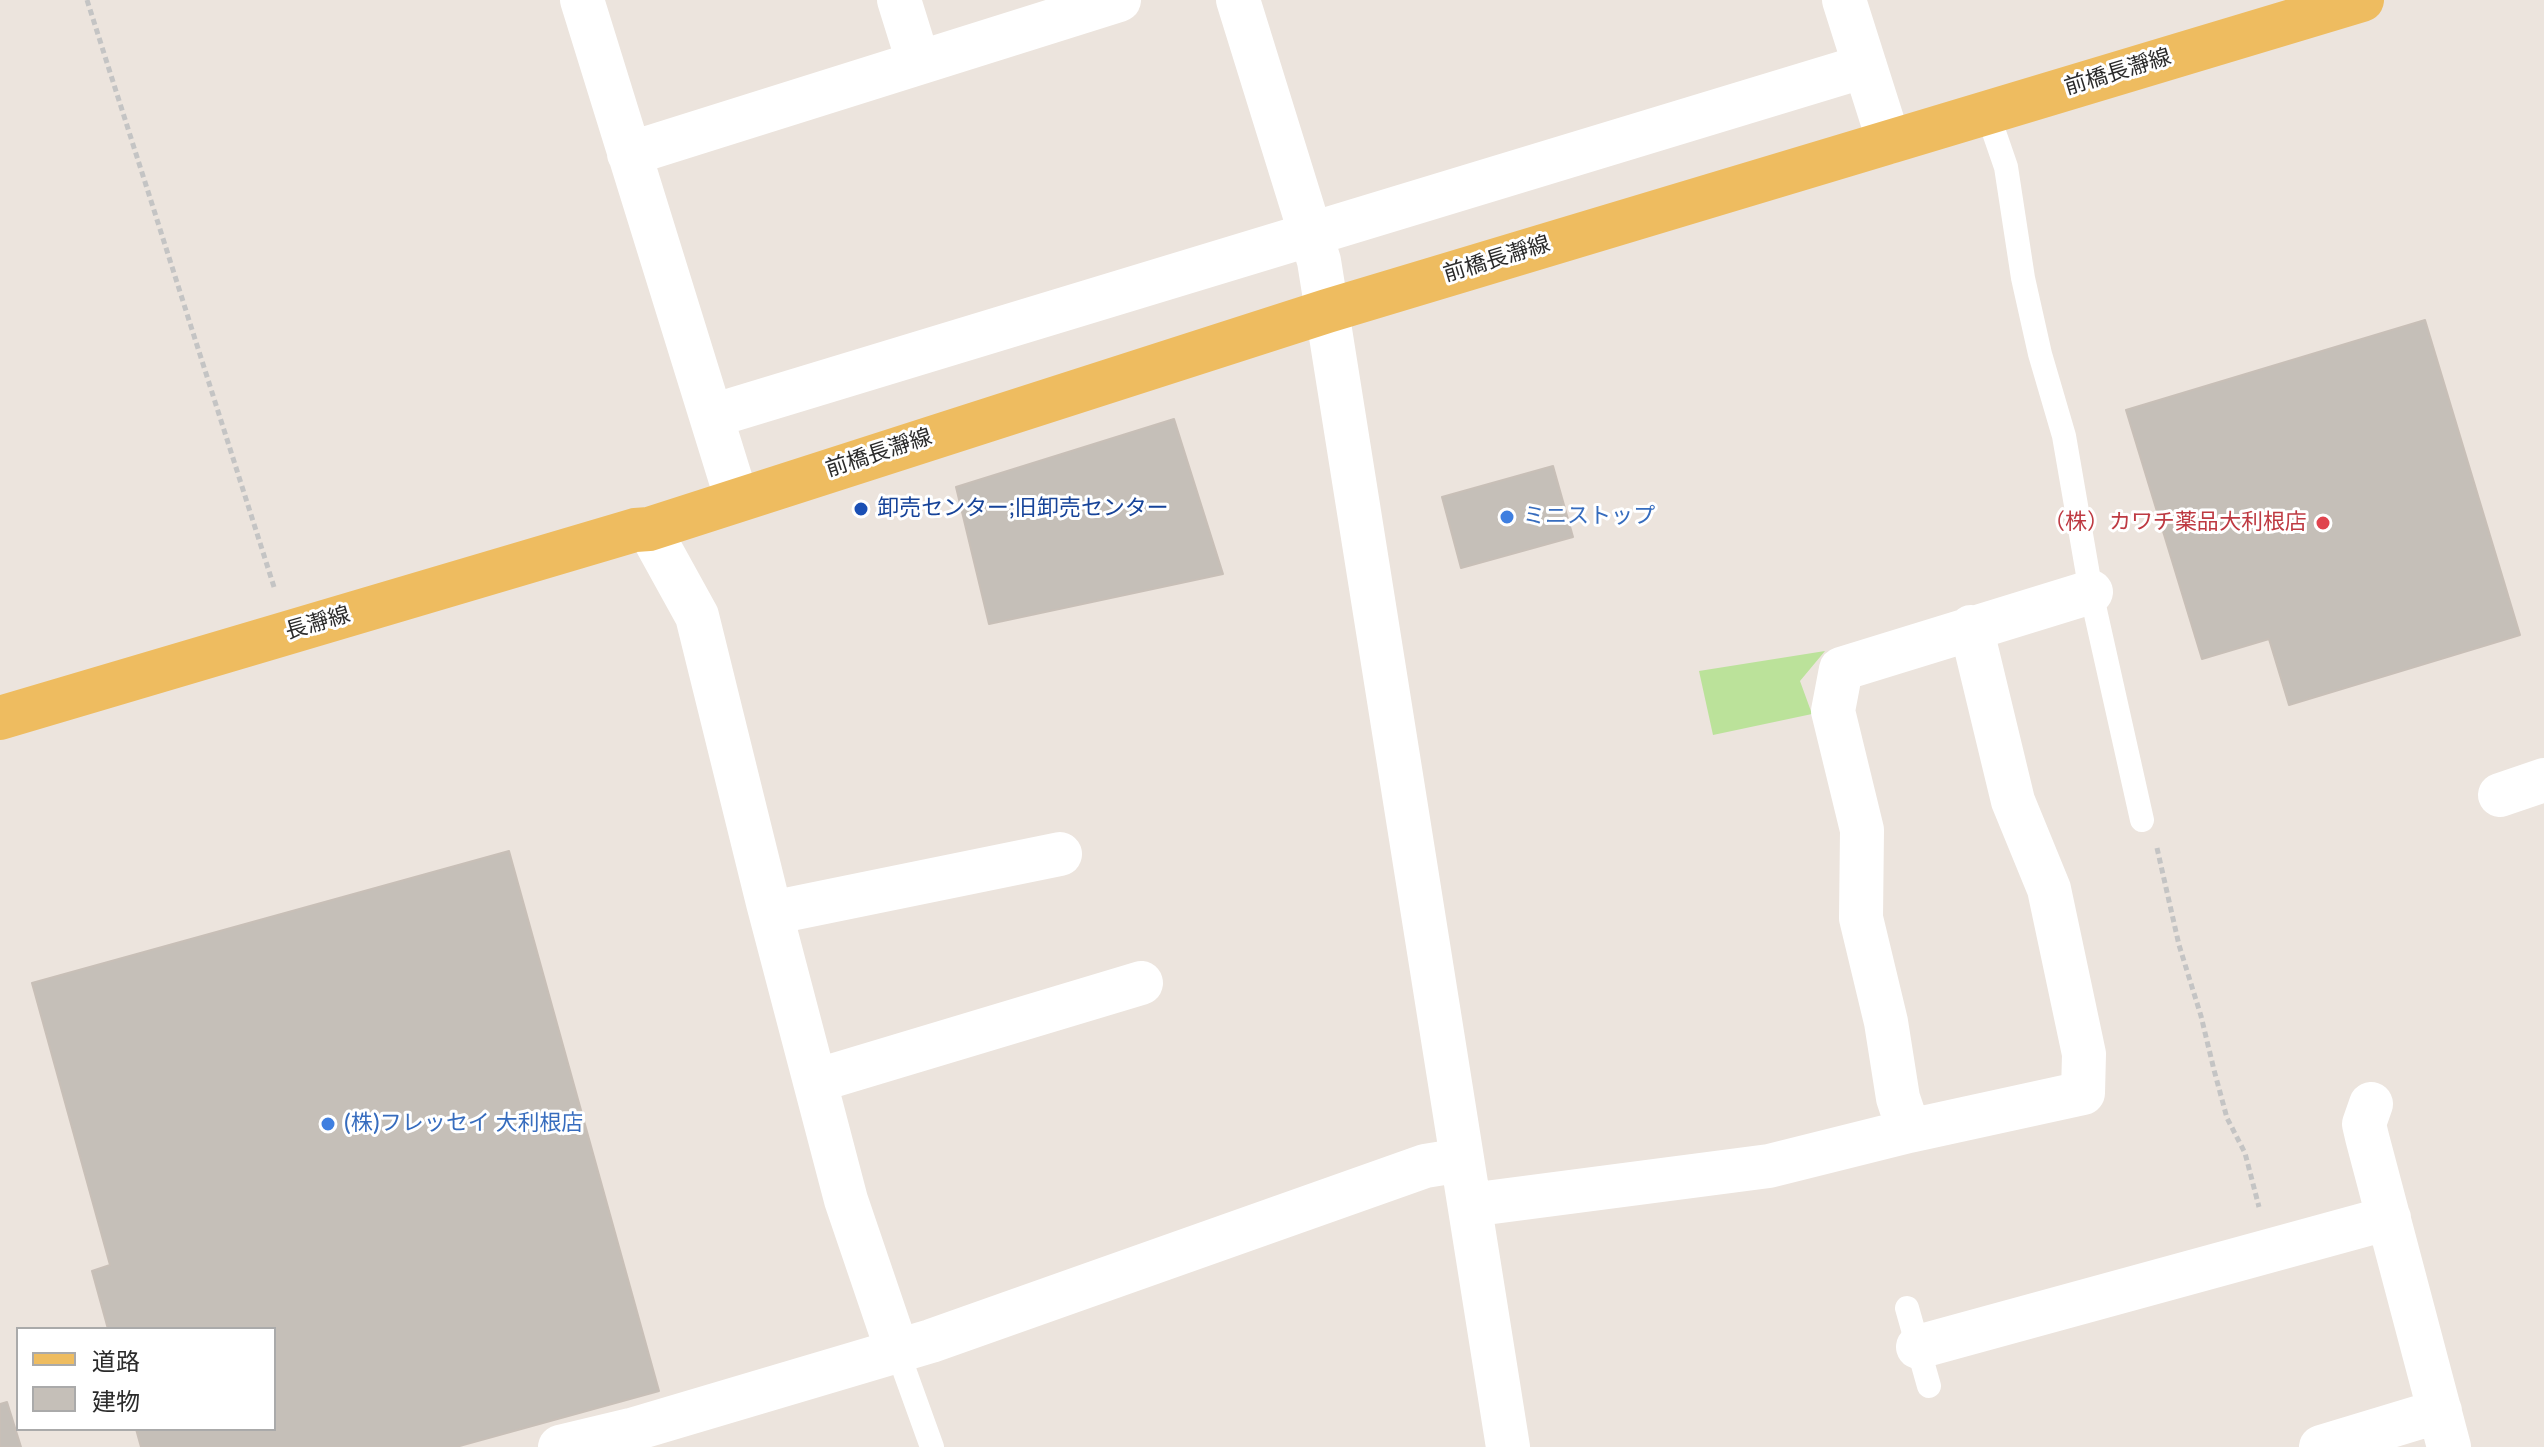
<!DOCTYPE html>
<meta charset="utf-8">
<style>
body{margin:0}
#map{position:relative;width:2544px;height:1447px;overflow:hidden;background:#ece4dd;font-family:"Varela Round","Noto Sans JP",sans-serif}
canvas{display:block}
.legend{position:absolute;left:16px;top:1327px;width:260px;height:104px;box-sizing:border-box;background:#fff;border:2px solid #aaa;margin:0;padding:10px 14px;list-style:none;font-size:24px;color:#2b2b2b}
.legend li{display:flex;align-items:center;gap:16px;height:40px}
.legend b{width:40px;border:2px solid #aaa}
</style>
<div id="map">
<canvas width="2544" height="1447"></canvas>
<ul class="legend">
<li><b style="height:10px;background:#eebc60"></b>道路</li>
<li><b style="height:22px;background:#c5bfb8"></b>建物</li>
</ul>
</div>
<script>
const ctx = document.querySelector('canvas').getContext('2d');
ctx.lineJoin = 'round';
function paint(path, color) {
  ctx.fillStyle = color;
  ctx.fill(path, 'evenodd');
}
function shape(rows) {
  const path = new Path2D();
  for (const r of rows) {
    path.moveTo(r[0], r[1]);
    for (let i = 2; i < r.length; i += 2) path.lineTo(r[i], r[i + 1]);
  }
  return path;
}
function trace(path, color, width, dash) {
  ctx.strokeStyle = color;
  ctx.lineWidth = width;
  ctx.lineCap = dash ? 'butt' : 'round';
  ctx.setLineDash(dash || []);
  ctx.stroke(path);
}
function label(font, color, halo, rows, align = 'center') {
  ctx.font = font + ' "Varela Round","Noto Sans JP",sans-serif';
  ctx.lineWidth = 6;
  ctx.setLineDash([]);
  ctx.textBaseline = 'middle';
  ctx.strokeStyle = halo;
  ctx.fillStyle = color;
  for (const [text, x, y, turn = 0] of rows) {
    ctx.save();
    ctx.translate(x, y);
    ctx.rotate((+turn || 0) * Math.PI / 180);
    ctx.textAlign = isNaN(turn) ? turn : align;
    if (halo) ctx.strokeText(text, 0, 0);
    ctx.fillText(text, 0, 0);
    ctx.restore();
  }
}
paint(shape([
 [1825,651,1800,681,1812,714,1713,735,1699,671]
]), '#bbe29a');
const building = shape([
 [2425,320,2520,635,2289,705,2269,639,2202,659,2126,410,2425,320],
 [1174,419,1223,574,989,624,956,487,1174,419],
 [1553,466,1573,537,1461,568,1442,497,1553,466],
 [509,851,659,1391,456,1447,141,1447,136,1429,274,1429,274,1329,108,1329,92,1271,110,1265,32,983,509,851],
 [7,1402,21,1447,0,1447,0,1404,7,1402]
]);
paint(building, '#c5bfb8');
trace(building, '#c8bfb7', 2);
trace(shape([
 [87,0,275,590],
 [2157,848,2179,945,2201,1016,2214,1070,2227,1118,2245,1153,2259,1207]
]), '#c4c4c4', 5, [6, 4]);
trace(shape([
 [1987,112,2006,167,2023,278,2040,354,2064,436,2091,592,2142,820],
 [1907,1308,1929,1386],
 [897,1350,932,1447]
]), '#fff', 24);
trace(shape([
 [582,0,737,500],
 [899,0,918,61],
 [1844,0,1889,142],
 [629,154,1119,0],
 [1327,311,1508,1447],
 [712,416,1865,66],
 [649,529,697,616,768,903,846,1200,897,1350],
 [2500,795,2544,780],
 [771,913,1060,854],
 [815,1081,1141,983],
 [2371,1104,2364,1124,2367,1137,2449,1447],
 [1909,1131,1898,1098,1886,1022,1861,918,1862,830,1833,711,1841,669,2091,592],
 [1470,1205,1769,1166,1909,1131,2083,1093,2084,1054,2049,889,2013,801,1971,627],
 [1918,1347,2389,1218],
 [560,1447,631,1430,931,1341,1425,1166,1462,1160],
 [2321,1447,2440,1411]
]), '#fff', 44);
trace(shape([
 [1238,0,1319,261,1327,311]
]), '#fff', 44);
trace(shape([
 [0,718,635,530,649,529,1327,311,2362,0]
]), '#eebc60', 44);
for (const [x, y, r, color] of [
 [861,509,8,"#1a4fb4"],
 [1507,517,8,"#3f7fe0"],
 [2323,523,8,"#e0444e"],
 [328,1124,8,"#3f7fe0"]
]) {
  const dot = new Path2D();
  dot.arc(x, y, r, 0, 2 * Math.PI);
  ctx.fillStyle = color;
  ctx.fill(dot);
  trace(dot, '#fff', 3);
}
label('22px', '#2b2b2b', '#fff', [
 ["前橋長瀞線",2118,73,-17],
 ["前橋長瀞線",1497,260,-17],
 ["前橋長瀞線",879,454,-18],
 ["長瀞線",318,624,-16]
]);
label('22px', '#164399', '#fff', [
 ["卸売センター;旧卸売センター",877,509]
], 'left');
label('22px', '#366cbe', '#fff', [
 ["ミニストップ",1523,517],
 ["(株)フレッセイ 大利根店",344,1124]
], 'left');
label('22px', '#be3a42', '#fff', [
 ["（株）カワチ薬品大利根店",2307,523]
], 'right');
</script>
